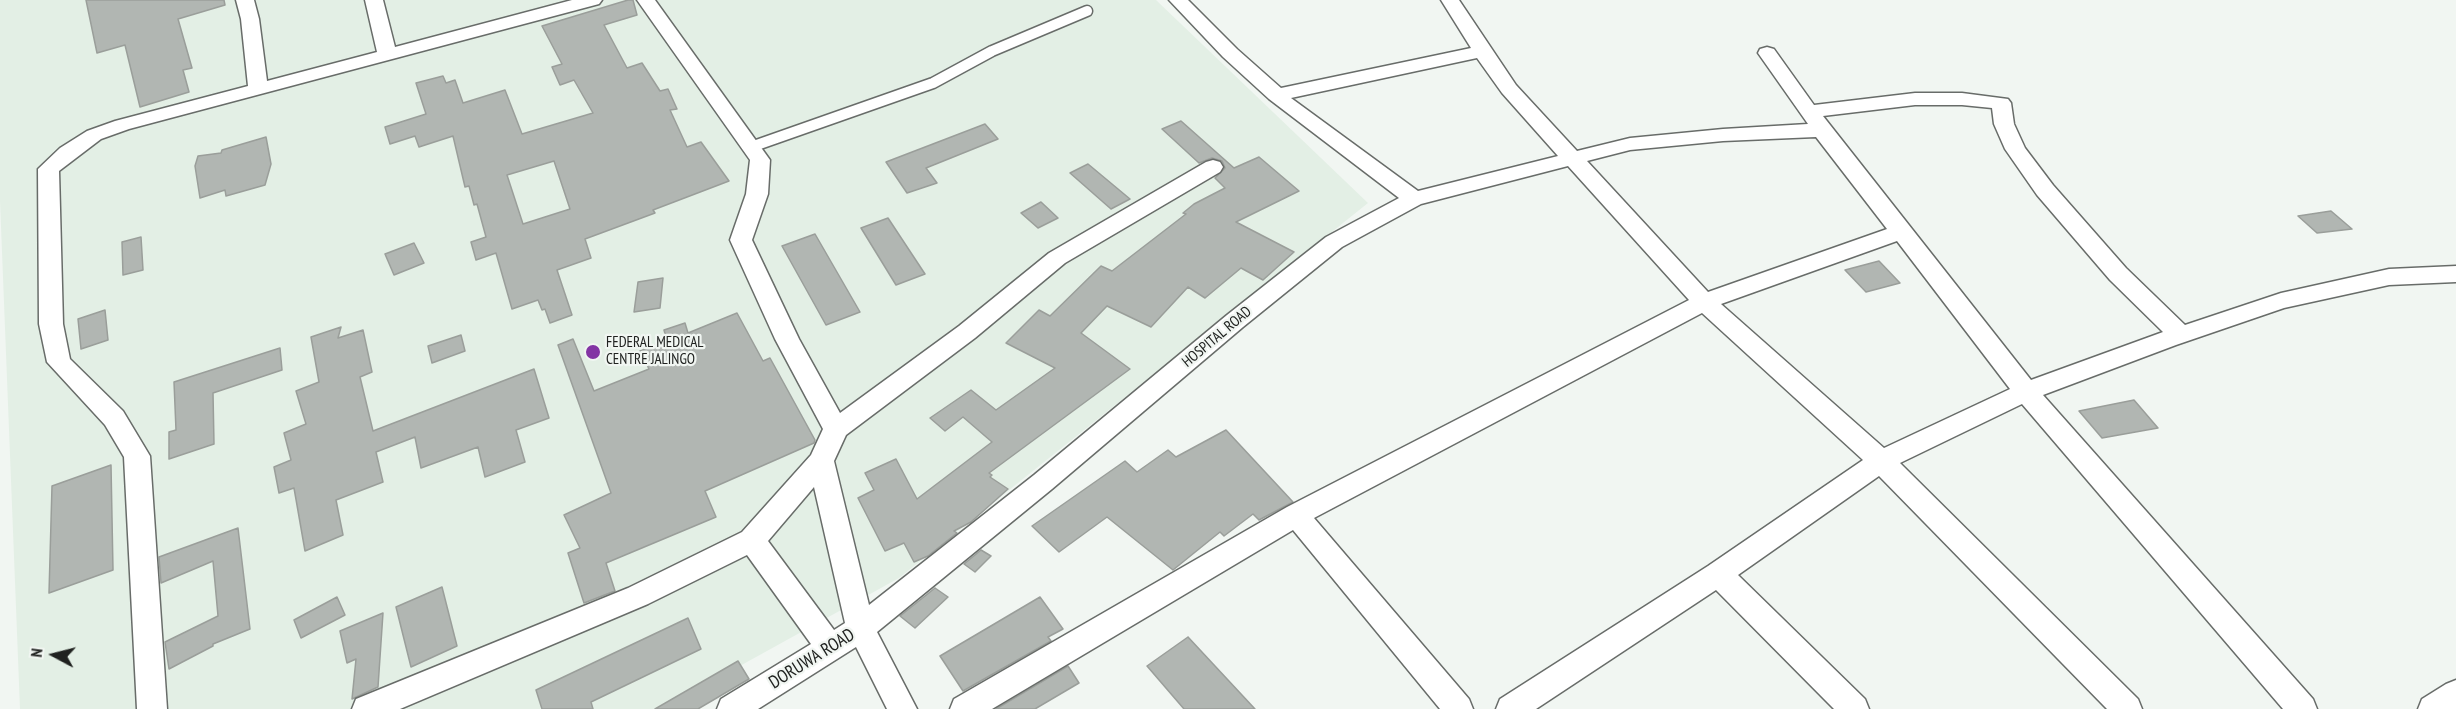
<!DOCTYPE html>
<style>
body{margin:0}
#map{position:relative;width:2456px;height:709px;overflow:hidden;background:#f1f6f2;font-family:"PT Sans Narrow",sans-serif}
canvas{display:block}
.north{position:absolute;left:24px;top:625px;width:60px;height:60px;-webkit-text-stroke:4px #f1f6f2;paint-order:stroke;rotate:277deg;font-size:16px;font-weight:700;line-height:24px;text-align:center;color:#202220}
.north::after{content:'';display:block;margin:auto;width:21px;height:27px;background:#202220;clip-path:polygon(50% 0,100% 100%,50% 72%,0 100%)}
</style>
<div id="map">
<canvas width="2456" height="709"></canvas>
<div class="north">N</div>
</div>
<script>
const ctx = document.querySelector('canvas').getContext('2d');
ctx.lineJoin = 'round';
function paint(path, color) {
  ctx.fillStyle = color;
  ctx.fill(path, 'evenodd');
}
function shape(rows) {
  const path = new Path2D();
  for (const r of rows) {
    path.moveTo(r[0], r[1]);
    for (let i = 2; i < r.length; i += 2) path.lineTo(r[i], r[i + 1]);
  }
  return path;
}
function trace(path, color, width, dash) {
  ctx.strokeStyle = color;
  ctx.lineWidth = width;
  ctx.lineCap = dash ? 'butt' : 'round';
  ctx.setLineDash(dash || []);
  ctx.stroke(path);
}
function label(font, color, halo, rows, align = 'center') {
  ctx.font = font + ' "PT Sans Narrow",sans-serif';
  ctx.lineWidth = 4.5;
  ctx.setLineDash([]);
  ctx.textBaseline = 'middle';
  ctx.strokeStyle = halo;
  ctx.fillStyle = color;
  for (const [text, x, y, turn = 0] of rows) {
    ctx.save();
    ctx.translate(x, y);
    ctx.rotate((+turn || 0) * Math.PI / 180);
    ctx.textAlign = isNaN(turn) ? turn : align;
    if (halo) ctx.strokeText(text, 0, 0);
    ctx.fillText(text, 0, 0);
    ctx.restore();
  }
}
paint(shape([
 [0,0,1156,0,1368,203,899,578,662,709,20,709,0,201]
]), '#e3efe5');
const building = shape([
 [86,0,224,0,225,5,178,19,192,68,183,70,189,92,140,107,125,45,97,53,86,0],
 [628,0,633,0,637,15,604,25,627,68,642,63,660,91,668,89,677,109,670,110,687,147,701,142,729,181,653,210,655,213,585,239,591,258,557,270,572,315,550,323,545,309,542,310,538,300,512,309,496,253,476,260,471,242,486,237,477,204,474,205,469,186,465,187,453,136,419,147,415,136,390,144,385,127,426,114,416,83,443,76,446,83,455,80,463,103,505,90,522,134,593,113,574,80,560,85,552,67,562,64,542,26,628,0],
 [554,161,570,209,523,224,507,175,554,161],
 [1181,121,1234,168,1259,157,1299,191,1236,222,1294,252,1263,280,1241,268,1205,298,1188,287,1151,327,1107,306,1081,333,1130,369,989,473,992,475,990,477,1008,489,971,522,954,531,957,533,928,556,914,562,904,543,885,551,858,498,874,490,865,473,896,459,917,499,992,442,963,417,945,431,930,418,971,390,996,410,1055,368,1006,343,1039,310,1050,316,1101,266,1112,271,1186,214,1183,213,1194,204,1225,188,1215,178,1225,168,1222,161,1212,158,1199,163,1162,129,1181,121],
 [985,124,998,139,926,168,937,183,907,193,886,162,985,124],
 [266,137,271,164,265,185,226,196,225,190,200,198,195,166,198,156,221,153,222,150,266,137],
 [1088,164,1130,199,1111,209,1070,173,1088,164],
 [1041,202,1058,218,1038,228,1021,213,1041,202],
 [2331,211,2352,229,2317,233,2298,216,2331,211],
 [888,218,925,274,896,285,861,228,888,218],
 [815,234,860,312,826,325,782,246,815,234],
 [141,237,143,270,123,275,122,242,141,237],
 [414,243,424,263,394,275,385,254,414,243],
 [1879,261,1900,283,1866,292,1845,270,1879,261],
 [663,278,660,308,634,312,638,282,663,278],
 [105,310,108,340,81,349,78,319,105,310],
 [737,313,763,361,770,358,815,440,814,443,705,491,716,517,606,563,615,591,584,603,568,553,580,548,564,515,611,493,558,345,573,339,594,391,649,369,640,351,667,341,664,330,685,323,688,333,737,313],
 [341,327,338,338,363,330,372,372,360,377,373,431,534,369,549,418,516,430,525,462,485,477,478,447,421,468,415,437,376,452,383,482,336,500,343,535,305,551,294,488,279,493,274,467,291,460,284,433,306,424,296,391,319,382,311,337,341,327],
 [461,335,465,351,432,363,428,346,461,335],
 [280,348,282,370,213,393,214,444,169,459,169,432,176,430,174,382,280,348],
 [2134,400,2158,428,2102,438,2079,411,2134,400],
 [1226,430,1293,502,1259,520,1253,514,1224,536,1220,532,1173,570,1107,517,1059,552,1032,526,1125,461,1137,472,1168,450,1176,457,1226,430],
 [111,465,113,570,49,593,52,486,111,465],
 [238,528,250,629,213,644,213,646,169,669,165,642,218,616,213,561,161,583,159,557,238,528],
 [981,550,991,556,975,572,964,564,981,550],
 [442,587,457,646,411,667,396,607,442,587],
 [935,588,948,597,915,628,900,616,935,588],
 [337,597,345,615,301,638,294,620,337,597],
 [1040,597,1063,629,1048,637,1051,641,963,691,940,656,1040,597],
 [383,613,378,687,352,699,356,659,347,663,340,631,383,613],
 [688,618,701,649,591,702,593,709,542,709,536,690,688,618],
 [1188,637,1255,709,1184,709,1147,666,1188,637],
 [738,661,749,679,698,709,655,709,738,661],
 [1068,666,1079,683,1035,709,996,709,1068,666]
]);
paint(building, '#b1b6b2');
trace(building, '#9a9e9a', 1.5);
const lane = shape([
 [751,147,933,83,992,51,1087,11]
]);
const street = shape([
 [236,0,254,0,259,19,267,81,377,52,365,0,383,0,395,47,572,0,602,0,599,4,129,129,101,139,59,171,63,324,70,359,123,411,150,456,167,709,137,709,124,457,105,425,47,362,39,324,38,169,60,148,87,131,115,121,248,86,241,19,236,0],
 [637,0,655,0,770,160,768,194,752,240,799,339,840,413,959,326,1049,253,1206,162,1213,160,1220,162,1223,167,1220,172,1065,263,975,338,846,435,834,461,869,605,1034,475,1227,315,1326,237,1399,198,1269,99,1223,57,1169,0,1188,0,1237,49,1281,88,1471,48,1441,0,1459,0,1516,85,1577,151,1630,138,1723,129,1808,124,1758,53,1760,49,1767,47,1774,49,1814,105,1915,93,1962,93,2008,99,2011,103,2014,124,2025,148,2053,185,2126,268,2185,325,2281,293,2389,269,2456,266,2456,282,2389,285,2284,308,2176,345,2043,395,2313,699,2317,709,2283,709,2022,404,1900,463,2138,699,2142,709,2107,709,1879,476,1738,575,1865,699,1869,709,1834,709,1716,590,1536,709,1496,709,1500,699,1708,566,1863,460,1702,313,1314,518,1469,699,1473,709,1440,709,1293,530,992,709,950,709,954,699,1287,507,1689,300,1568,166,1421,204,1342,247,1243,327,1052,489,877,632,917,709,887,709,856,647,758,709,717,709,721,699,811,644,747,555,648,604,400,709,352,709,356,699,628,588,742,532,811,455,823,429,775,339,730,240,746,194,750,160,637,0],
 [1477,58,1502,93,1558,156,1418,191,1291,98,1477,58],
 [1915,105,1962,105,1992,108,1994,124,2005,149,2037,195,2110,280,2163,332,2031,380,1823,116,1915,105],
 [1816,137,1887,229,1708,292,1587,161,1630,150,1723,141,1816,137],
 [1897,241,2010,389,1884,448,1721,304,1897,241],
 [814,487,845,623,834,630,768,541,814,487],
 [2456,680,2456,709,2418,709,2422,699,2446,684,2456,680]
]);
trace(lane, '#686c69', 13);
trace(street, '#686c69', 3);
trace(lane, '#fff', 10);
paint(street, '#fff');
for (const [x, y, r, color] of [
 [593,352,8,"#8334a4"]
]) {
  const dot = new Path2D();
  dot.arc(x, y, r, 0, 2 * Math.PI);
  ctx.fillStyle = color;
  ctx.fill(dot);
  trace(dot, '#f1f6f2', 2);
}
label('15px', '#202220', '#f1f6f2', [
 ["HOSPITAL ROAD",1217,337,-40]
]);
label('15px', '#202220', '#f1f6f2', [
 ["FEDERAL MEDICAL",606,343],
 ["CENTRE JALINGO",606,360]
], 'left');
label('18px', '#202220', '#f1f6f2', [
 ["DORUWA ROAD",812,659,-32]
]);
</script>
